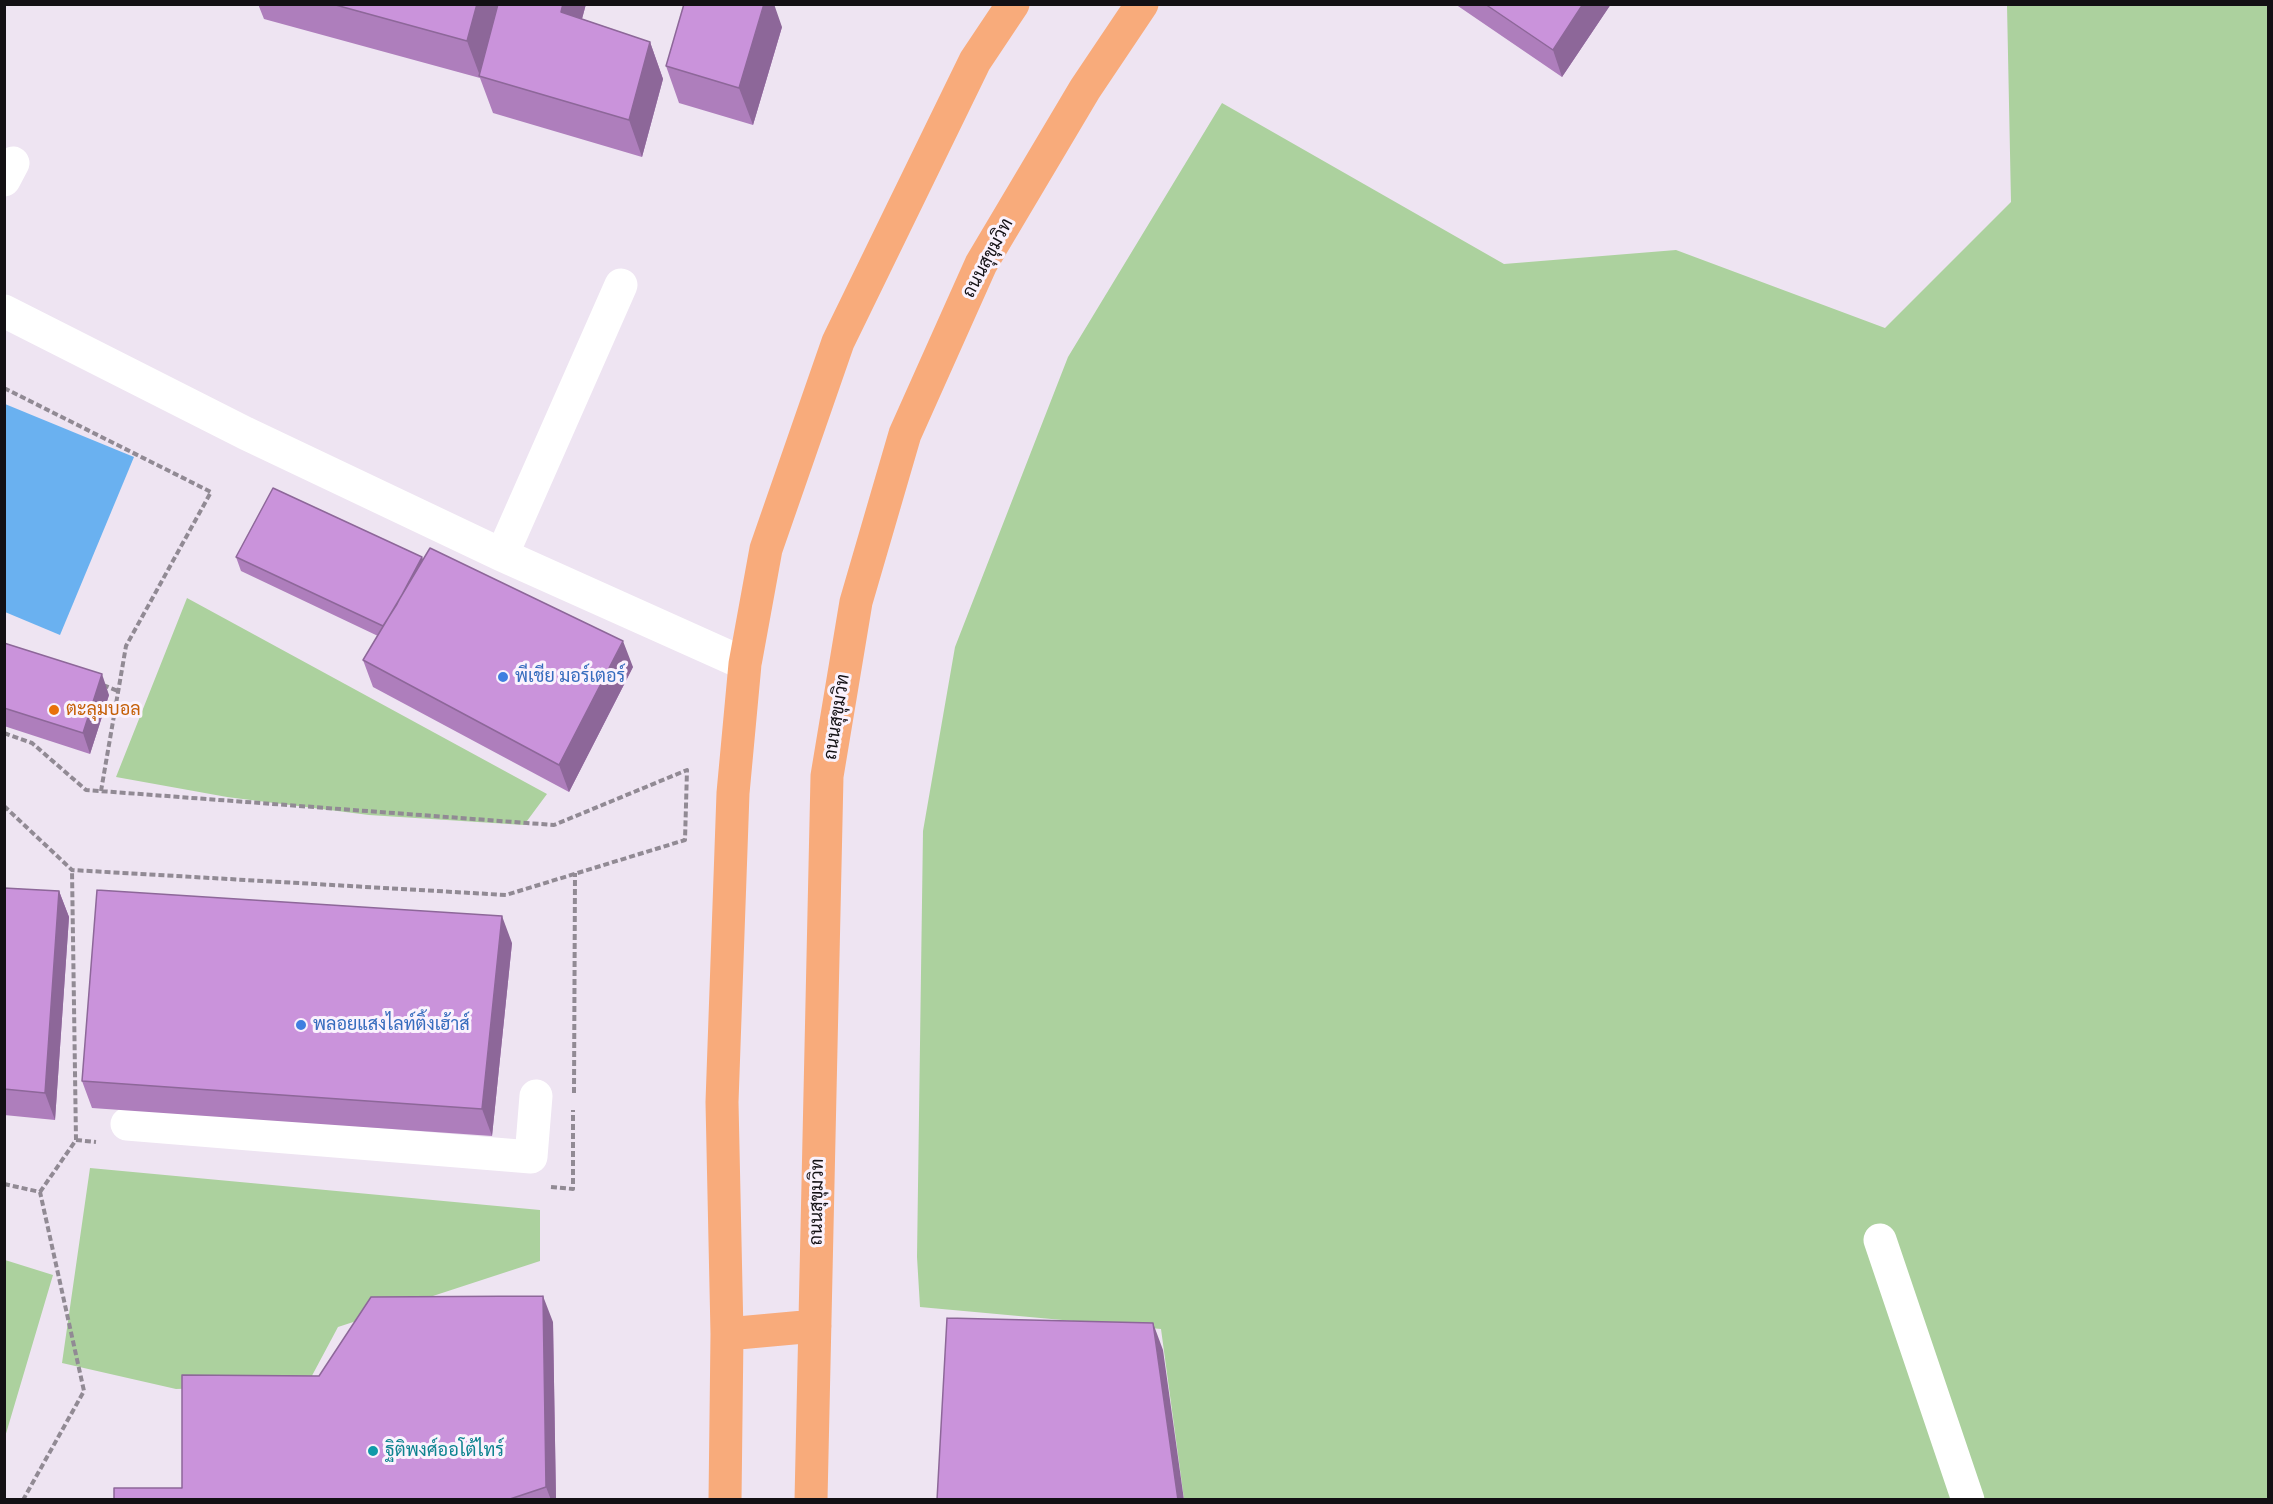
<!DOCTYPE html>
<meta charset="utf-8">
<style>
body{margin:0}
#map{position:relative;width:2273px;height:1504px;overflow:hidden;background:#eee4f2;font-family:Figtree,sans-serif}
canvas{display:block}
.frame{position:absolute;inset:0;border:6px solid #131014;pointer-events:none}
</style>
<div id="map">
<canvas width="2273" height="1504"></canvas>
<div class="frame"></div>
</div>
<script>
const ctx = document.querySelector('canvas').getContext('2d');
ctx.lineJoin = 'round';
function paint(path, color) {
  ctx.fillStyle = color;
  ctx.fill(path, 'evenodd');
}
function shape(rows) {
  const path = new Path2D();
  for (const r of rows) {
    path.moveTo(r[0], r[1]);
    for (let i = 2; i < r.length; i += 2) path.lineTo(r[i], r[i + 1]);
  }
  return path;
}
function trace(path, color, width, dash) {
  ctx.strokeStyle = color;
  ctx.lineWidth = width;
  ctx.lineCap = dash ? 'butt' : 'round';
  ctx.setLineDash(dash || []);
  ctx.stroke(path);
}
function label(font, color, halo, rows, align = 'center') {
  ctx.font = font + ' Figtree,Sarabun,sans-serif';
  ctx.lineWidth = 6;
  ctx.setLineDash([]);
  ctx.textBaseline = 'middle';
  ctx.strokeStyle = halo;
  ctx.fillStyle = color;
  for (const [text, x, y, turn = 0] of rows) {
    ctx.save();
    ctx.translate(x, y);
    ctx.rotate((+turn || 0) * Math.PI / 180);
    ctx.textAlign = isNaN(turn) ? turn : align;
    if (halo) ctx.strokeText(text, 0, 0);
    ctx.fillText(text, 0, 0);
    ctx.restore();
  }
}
paint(shape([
 [2007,5,2268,5,2268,1499,1184,1499,1161,1329,920,1307,917,1257,923,831,955,647,1068,357,1222,103,1504,264,1676,250,1885,328,2011,202],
 [187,598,547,794,524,825,369,815,227,797,116,777],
 [90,1168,540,1210,540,1261,338,1327,307,1385,176,1389,62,1363],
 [5,1260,53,1275,5,1437,4,1260]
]), '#acd19e');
paint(shape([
 [5,404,134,457,60,635,5,612]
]), '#6ab1f0');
trace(shape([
 [4,388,211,492,126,646,101,791],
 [103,685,118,691],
 [4,733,32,743,86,790,554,825,687,770,685,840,506,895,72,870,4,806],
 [574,1093,575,873],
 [76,1140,96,1142],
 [4,1184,40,1192,84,1391,23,1500],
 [551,1187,573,1189,573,1110],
 [40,1192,76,1140,72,870]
]), '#918a94', 4, [6, 3]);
trace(shape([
 [4,180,13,163],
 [4,311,245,433,502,555,745,664],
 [502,555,621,285],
 [127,1124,531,1157,536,1096],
 [1880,1240,1968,1500]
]), '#fff', 33);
trace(shape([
 [727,1334,815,1326],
 [725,1500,727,1334,722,1102,733,793,745,664,766,549,838,342,975,61,1013,4],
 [811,1500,827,776,856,602,905,434,981,264,1085,89,1142,4]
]), '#f8ab7b', 33);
paint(shape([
 [258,4,586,4,582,19,650,42,663,79,642,157,493,113,480,78,264,19],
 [1455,4,1611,4,1562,77],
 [782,27,753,125,679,103,666,66],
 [236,557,422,557,423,560,633,667,569,792,373,687,363,660,378,636,241,571],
 [4,643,109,695,90,754,4,726],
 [4,888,59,891,69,917,55,1120,4,1115],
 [512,943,492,1136,92,1108,82,1081],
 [553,1322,556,1500,114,1500,182,1488,319,1376]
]), '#ae7ebc');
paint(shape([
 [477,4,500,4,480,76,467,41],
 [563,4,586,4,574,48,561,12],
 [764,4,774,4,782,27,753,125,739,88],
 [1583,4,1611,4,1562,77,1553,50],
 [650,42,663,79,642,157,629,120],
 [422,557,427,571,385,627],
 [623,641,633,667,569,792,559,765],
 [102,674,109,695,90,754,83,733],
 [59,891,69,917,55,1120,45,1093],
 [502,916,512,943,492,1136,482,1109],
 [543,1296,553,1322,556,1500,551,1500,546,1487],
 [1153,1323,1163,1350,1184,1500,1178,1500]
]), '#8d6799');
const building = shape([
 [332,4,477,4,467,41,332,4],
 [498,4,563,4,561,12,650,42,629,120,479,76,498,4],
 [684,4,764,4,739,88,666,66,684,4],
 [1485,4,1583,4,1553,50,1485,4],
 [273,488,422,557,397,604,383,626,236,557,273,488],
 [430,548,623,641,559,765,363,660,430,548],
 [4,643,102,674,83,733,4,708,4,643],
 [4,888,59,891,45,1093,4,1089,4,888],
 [97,890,502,916,482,1109,82,1081,97,890],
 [543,1296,546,1487,507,1500,114,1500,114,1488,182,1488,182,1375,319,1376,371,1297,543,1296],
 [947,1318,1153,1323,1178,1500,937,1500,947,1318]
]);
paint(building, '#ca93db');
trace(building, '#8d6799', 1.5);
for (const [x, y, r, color] of [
 [503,677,6,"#3f7fe0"],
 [54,710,6,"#e8710a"],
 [301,1025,6,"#3f7fe0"],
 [373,1451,6,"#0f9aa8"]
]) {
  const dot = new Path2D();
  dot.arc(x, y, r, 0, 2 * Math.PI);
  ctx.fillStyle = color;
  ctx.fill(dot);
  trace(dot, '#faf2fd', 2);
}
label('18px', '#131014', '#faf2fd', [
 ["ถนนสุขุมวิท",988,258,-62],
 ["ถนนสุขุมวิท",837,717,-81],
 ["ถนนสุขุมวิท",817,1202,-89]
]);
label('18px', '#366cbe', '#faf2fd', [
 ["พีเชีย มอร์เตอร์",515,677],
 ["พลอยแสงไลท์ติ้งเฮ้าส์",313,1025]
], 'left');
label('18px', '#c56008', '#faf2fd', [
 ["ตะลุมบอล",66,710]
], 'left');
label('18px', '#0d838f', '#faf2fd', [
 ["ฐิติพงศ์ออโต้ไทร์",385,1451]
], 'left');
</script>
